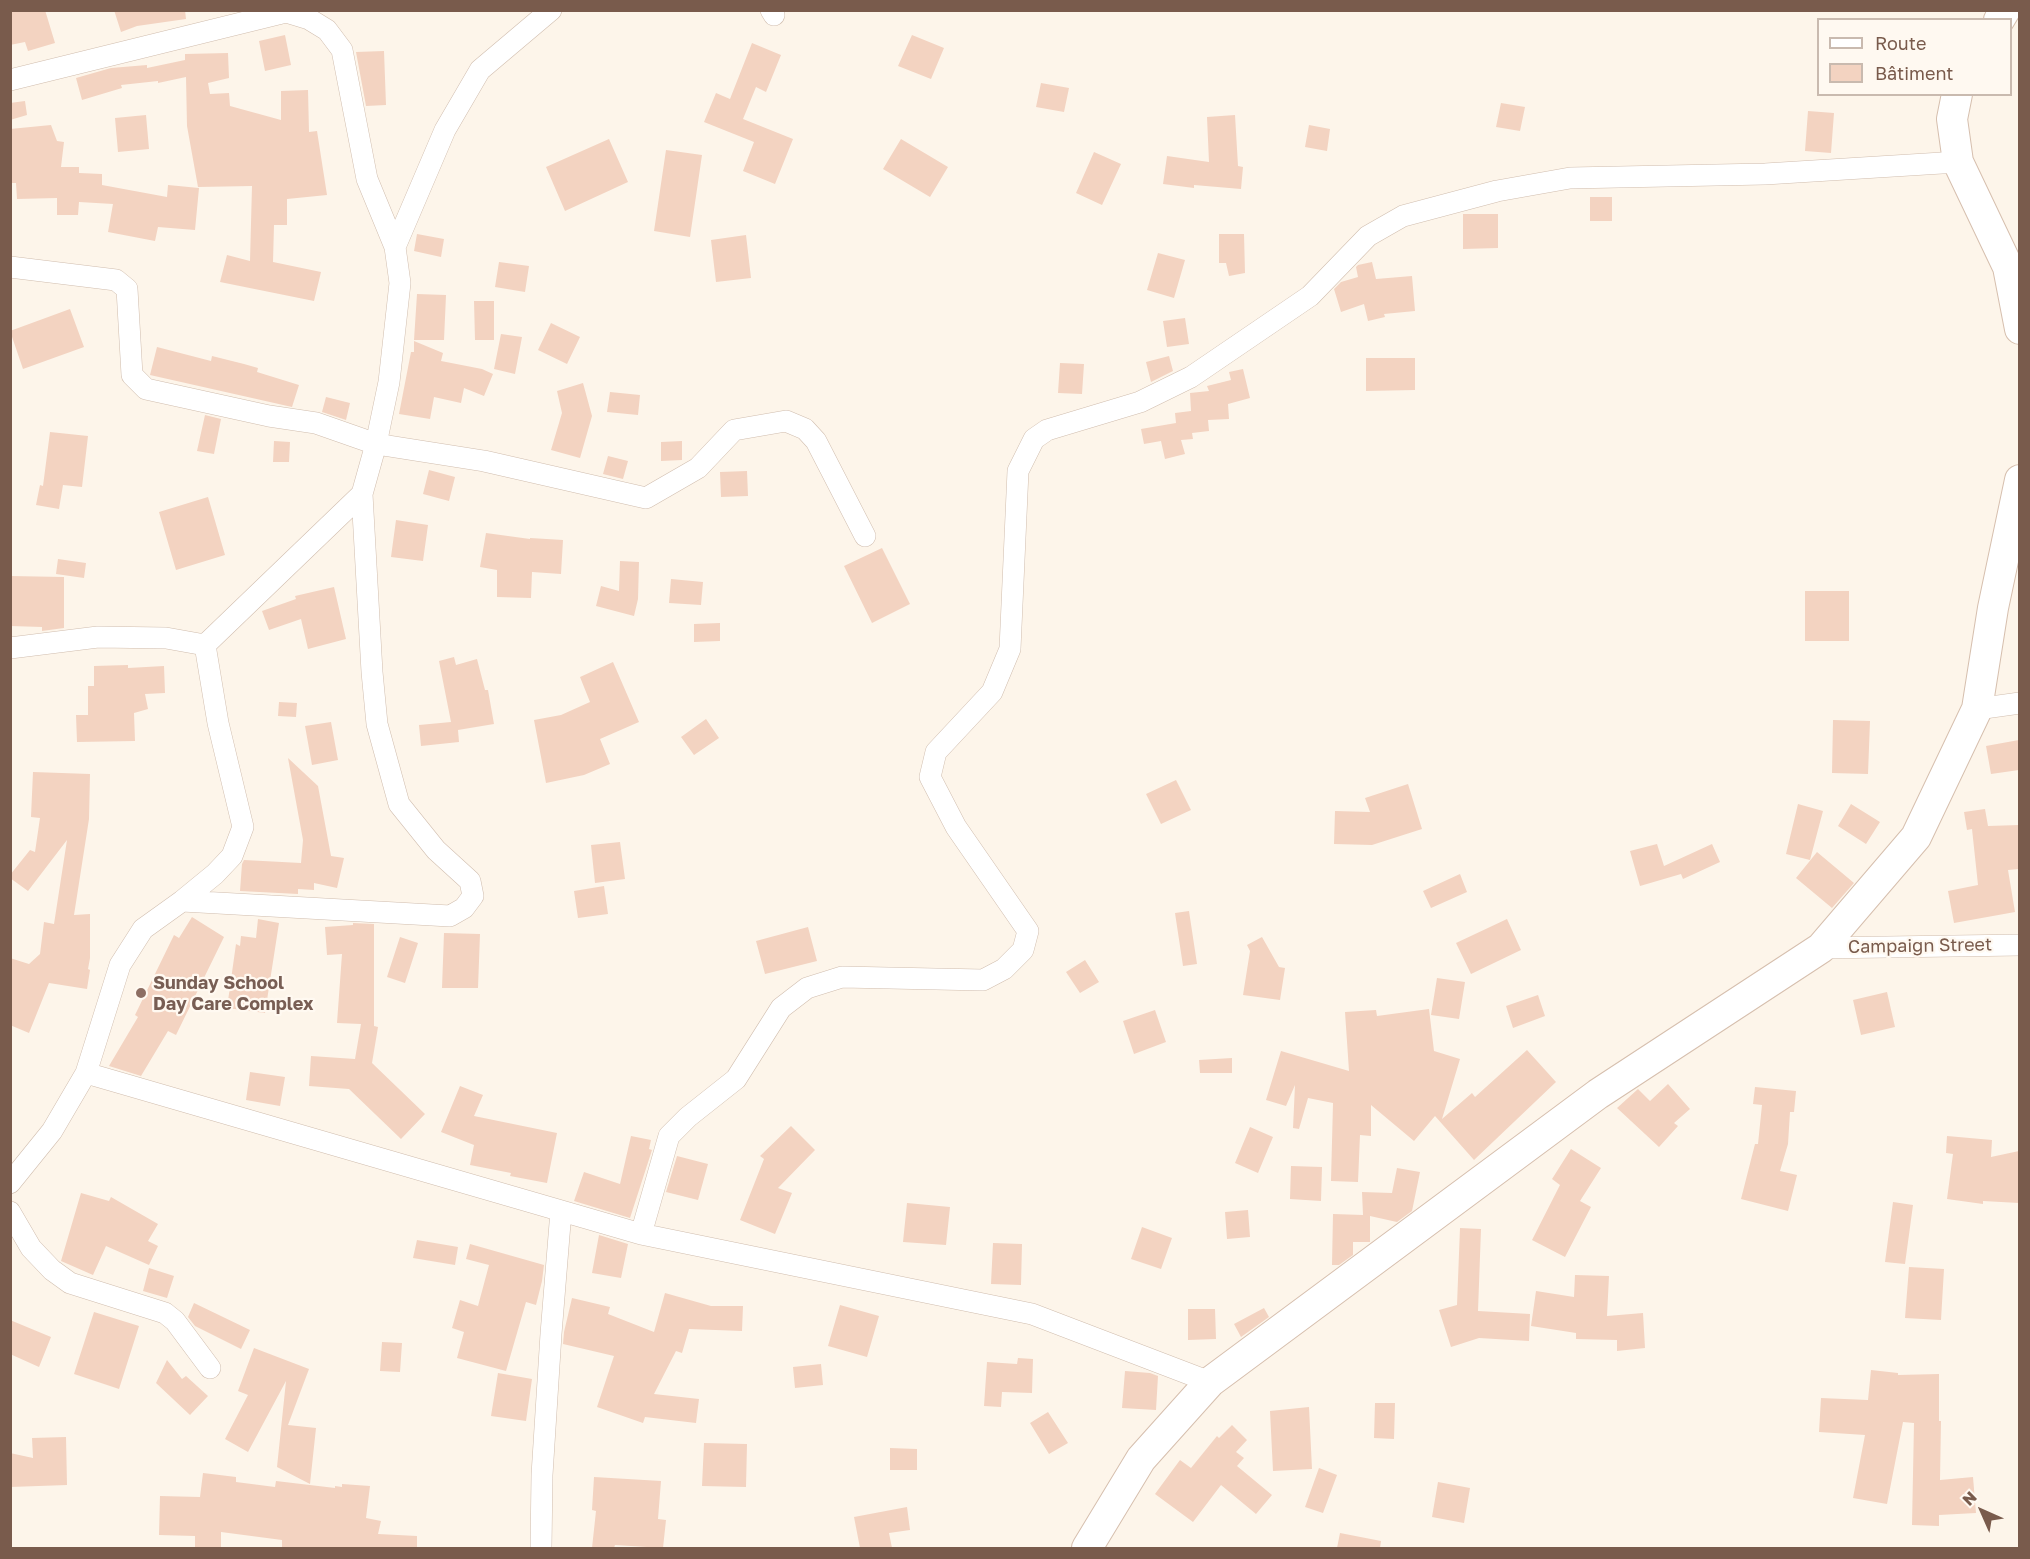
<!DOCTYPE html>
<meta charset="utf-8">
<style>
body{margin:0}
#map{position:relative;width:2030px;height:1559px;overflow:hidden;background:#fdf5ea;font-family:"Golos Text",sans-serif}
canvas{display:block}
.frame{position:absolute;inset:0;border:12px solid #795b4c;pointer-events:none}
.legend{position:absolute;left:1817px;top:18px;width:195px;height:78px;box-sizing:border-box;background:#fff9f1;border:2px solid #c9baaf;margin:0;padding:8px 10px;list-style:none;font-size:18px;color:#795b4c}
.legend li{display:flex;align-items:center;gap:12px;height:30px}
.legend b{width:30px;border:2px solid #c9baaf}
.north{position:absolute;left:1952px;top:1481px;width:60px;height:60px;-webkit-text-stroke:4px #fff9f1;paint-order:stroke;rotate:315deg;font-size:16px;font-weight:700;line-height:24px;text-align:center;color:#795b4c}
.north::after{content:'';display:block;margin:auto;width:21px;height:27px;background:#795b4c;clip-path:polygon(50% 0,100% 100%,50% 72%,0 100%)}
</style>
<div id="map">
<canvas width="2030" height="1559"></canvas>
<div class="frame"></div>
<ul class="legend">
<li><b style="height:8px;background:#fff"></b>Route</li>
<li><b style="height:16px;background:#f3d3c1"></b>Bâtiment</li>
</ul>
<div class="north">N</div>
</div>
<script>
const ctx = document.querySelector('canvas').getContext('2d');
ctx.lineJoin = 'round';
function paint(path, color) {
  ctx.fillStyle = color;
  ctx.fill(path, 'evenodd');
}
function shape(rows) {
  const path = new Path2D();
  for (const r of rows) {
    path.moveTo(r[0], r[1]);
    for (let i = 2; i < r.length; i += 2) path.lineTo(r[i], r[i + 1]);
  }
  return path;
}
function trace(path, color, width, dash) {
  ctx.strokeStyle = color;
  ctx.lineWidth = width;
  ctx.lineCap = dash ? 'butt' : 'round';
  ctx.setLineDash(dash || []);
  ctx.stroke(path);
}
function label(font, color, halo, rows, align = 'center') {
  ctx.font = font + ' "Golos Text",sans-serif';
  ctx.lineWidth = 4.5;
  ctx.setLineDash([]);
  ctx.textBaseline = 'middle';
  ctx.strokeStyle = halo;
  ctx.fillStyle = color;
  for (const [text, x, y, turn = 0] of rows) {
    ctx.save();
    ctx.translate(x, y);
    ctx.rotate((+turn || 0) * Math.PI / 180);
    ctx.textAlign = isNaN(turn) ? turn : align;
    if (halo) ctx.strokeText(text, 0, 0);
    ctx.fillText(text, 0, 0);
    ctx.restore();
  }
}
paint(shape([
 [10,10,45,10,55,43,28,51,25,42,10,45],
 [114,10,185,10,186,19,137,26,121,32],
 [285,35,291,65,265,71,259,41],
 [912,35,944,48,931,79,898,66],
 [752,43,781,55,766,92,756,87,743,119,793,139,775,184,743,171,754,142,704,122,716,93,730,99],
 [384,51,386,105,366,106,356,52],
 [228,53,229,78,208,83,210,94,229,93,230,106,281,120,281,91,308,90,309,132,317,131,327,195,287,199,287,225,274,225,273,262,321,272,314,301,220,282,227,255,250,261,252,186,198,187,187,126,186,77,158,83,158,81,121,85,122,88,82,100,76,78,111,68,147,65,147,68,185,60,185,54],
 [1041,83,1069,88,1064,112,1036,107],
 [25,101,27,115,10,120,10,103],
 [1501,103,1525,107,1520,131,1496,127],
 [1808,111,1834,113,1831,153,1805,151],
 [146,115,149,149,118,152,115,118],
 [1235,115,1238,166,1243,167,1241,189,1194,185,1194,188,1163,184,1167,156,1209,162,1207,117],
 [51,125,57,141,64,142,61,167,79,167,79,173,102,174,102,185,167,197,168,185,199,188,195,230,158,227,155,241,108,232,113,204,79,202,78,215,57,215,57,198,17,199,16,183,10,183,10,129],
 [1309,125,1330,129,1327,151,1305,147],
 [609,139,628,182,565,211,546,167],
 [901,139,948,167,930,197,883,169],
 [666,150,702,155,690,237,654,231],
 [1094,152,1121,164,1102,205,1076,193],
 [1590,197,1612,197,1612,221,1590,221],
 [1463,214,1498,214,1498,248,1463,249],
 [417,234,444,239,441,257,414,251],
 [1219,234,1244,234,1245,273,1229,276,1226,263,1219,263],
 [746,235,751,278,716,282,711,240],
 [1158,253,1185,260,1174,298,1147,290],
 [499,262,529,266,525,292,495,287],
 [1372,262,1376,279,1412,276,1415,311,1384,314,1385,317,1368,321,1364,304,1341,312,1334,289,1341,282,1358,277,1356,267,1358,265],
 [417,294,446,295,444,340,414,340],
 [474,301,494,301,494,340,475,340],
 [70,309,84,347,23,369,10,331],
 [1185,318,1189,344,1167,347,1163,321],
 [551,323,580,337,567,364,538,350],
 [501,334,522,337,515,374,494,369],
 [414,341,443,353,441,361,482,369,493,374,484,396,464,388,461,403,434,397,430,419,399,414,411,352,414,352],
 [157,347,211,361,212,356,244,364,258,368,257,372,299,385,292,407,150,375],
 [1169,356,1173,371,1151,382,1146,362],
 [1366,358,1415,358,1415,390,1366,391],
 [1060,363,1084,364,1082,394,1058,393],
 [1243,369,1250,398,1228,404,1229,419,1208,420,1209,431,1192,433,1193,439,1181,440,1185,454,1165,459,1161,441,1144,444,1141,429,1176,423,1175,413,1191,411,1190,393,1209,391,1207,386,1231,380,1229,372],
 [583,383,592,416,580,458,551,450,562,413,557,391],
 [610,392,640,395,638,415,607,412],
 [326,397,350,403,346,420,322,412],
 [205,415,221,419,214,454,197,451],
 [50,432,88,436,82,487,63,485,59,509,36,505,40,485,43,486],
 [274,441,290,442,289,462,273,462],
 [682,441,682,460,661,461,661,442],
 [608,456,628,461,623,479,603,474],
 [429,470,455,477,449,501,423,494],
 [747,471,748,496,721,497,720,472],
 [208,497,225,555,176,570,159,512],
 [396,520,428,525,423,561,391,557],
 [486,533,530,539,530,538,563,540,561,574,532,572,531,598,497,597,497,570,480,567],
 [882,548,910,604,872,623,844,566],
 [58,559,86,563,84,578,56,574],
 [620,561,639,562,638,599,634,616,596,606,601,586,619,591],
 [10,576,64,577,64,628,42,631,42,627,10,626],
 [671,579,703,582,701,605,669,603],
 [334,587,346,639,308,649,301,619,269,630,262,611,296,599,295,596],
 [1805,591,1849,591,1849,641,1805,641],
 [720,623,720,641,694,642,694,624],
 [454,657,456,665,477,659,485,690,488,690,494,724,458,730,459,742,421,746,419,725,451,722,439,661],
 [613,662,639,722,600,739,610,764,584,775,546,783,534,720,561,715,590,702,580,677],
 [128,665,128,668,164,666,165,693,145,694,148,709,134,713,135,741,77,742,76,715,88,715,88,686,94,686,94,666],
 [279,702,297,703,296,717,278,716],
 [706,719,719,738,694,755,681,737],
 [1833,720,1870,721,1868,774,1832,773],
 [331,722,338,760,312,765,305,726],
 [2019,740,2019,770,1991,774,1986,746],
 [288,758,318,786,331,856,344,858,337,888,314,883,314,890,298,889,298,894,240,891,242,864,244,860,301,863,303,840],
 [33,772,90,774,89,819,74,915,90,914,90,958,88,969,90,970,87,989,49,983,29,1033,10,1025,10,958,29,964,40,954,44,922,54,924,67,840,28,891,10,878,10,875,30,850,35,852,40,818,31,817],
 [1176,780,1191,810,1161,824,1146,794],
 [1408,784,1422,829,1372,845,1334,844,1335,811,1370,812,1365,798],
 [1798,804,1823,811,1810,860,1786,854],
 [1851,804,1880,822,1866,844,1838,826],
 [1985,809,1988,826,2019,825,2019,869,2008,870,2015,912,1954,923,1948,891,1978,885,1972,829,1967,830,1964,812],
 [620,842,625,879,595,883,591,845],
 [1657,844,1664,866,1712,844,1720,862,1683,879,1681,874,1640,886,1630,851],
 [1817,852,1854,883,1832,908,1796,878],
 [1460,874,1467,892,1431,908,1423,891],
 [604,886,608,914,578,918,574,891],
 [1189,911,1197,964,1183,966,1175,913],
 [192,917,224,937,176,1035,168,1031,141,1076,109,1066,138,1017,135,1015,174,935,179,938],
 [258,919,279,923,265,1013,227,1008,236,944,240,946,241,936,256,938],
 [1507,919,1521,950,1471,974,1456,943],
 [353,923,374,924,374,1026,378,1027,372,1063,425,1114,401,1139,349,1089,309,1086,311,1056,355,1059,361,1024,337,1023,342,954,327,955,325,927,353,925],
 [808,927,817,961,765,974,756,941],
 [444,933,480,934,478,988,442,988],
 [400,937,418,943,405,983,387,977],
 [1262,937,1279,967,1285,968,1280,1000,1243,995,1250,951,1247,945],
 [1085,960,1099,982,1080,993,1066,972],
 [1437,978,1465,982,1459,1019,1431,1015],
 [1887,992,1895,1027,1861,1035,1853,1000],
 [1538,995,1545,1016,1513,1028,1506,1006],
 [1429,1009,1434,1051,1460,1059,1442,1119,1472,1093,1475,1097,1527,1050,1556,1082,1474,1160,1435,1116,1414,1141,1371,1105,1371,1136,1360,1135,1358,1182,1331,1181,1333,1103,1308,1098,1299,1129,1293,1128,1295,1085,1286,1106,1266,1100,1281,1051,1349,1071,1345,1012,1376,1010,1377,1016],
 [1155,1010,1166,1042,1134,1054,1123,1021],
 [1232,1058,1232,1073,1200,1073,1199,1060],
 [250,1072,285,1077,280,1106,246,1100],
 [1668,1084,1690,1109,1674,1123,1678,1126,1659,1147,1617,1108,1638,1089,1650,1101],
 [460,1086,483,1095,474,1116,557,1133,547,1183,510,1176,511,1173,470,1165,474,1145,441,1132],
 [1755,1087,1796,1091,1794,1112,1790,1112,1788,1144,1780,1171,1797,1175,1788,1211,1741,1199,1755,1144,1758,1144,1762,1105,1753,1104],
 [791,1126,815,1150,778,1188,792,1193,775,1234,740,1220,764,1159,760,1156],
 [1250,1127,1273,1137,1258,1173,1235,1163],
 [631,1136,651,1140,649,1149,652,1150,630,1218,574,1201,584,1172,620,1184],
 [1947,1136,1992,1140,1991,1157,2019,1151,2019,1203,1983,1201,1983,1204,1947,1199,1953,1154,1946,1153],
 [1571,1149,1601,1168,1580,1201,1591,1207,1565,1257,1532,1240,1560,1185,1552,1179],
 [677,1156,708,1164,698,1200,666,1192],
 [1291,1166,1322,1167,1321,1201,1290,1199],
 [1397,1168,1420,1172,1412,1211,1397,1222,1370,1216,1370,1242,1353,1242,1353,1255,1339,1265,1332,1265,1333,1214,1363,1215,1362,1192,1392,1193],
 [81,1193,109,1201,111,1197,158,1224,148,1241,158,1246,149,1265,106,1246,93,1275,61,1261],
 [1893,1202,1913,1205,1905,1264,1885,1262],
 [907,1203,950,1207,946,1245,903,1242],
 [1248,1210,1250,1237,1227,1239,1225,1212],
 [1142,1227,1172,1238,1161,1269,1131,1259],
 [1460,1228,1481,1229,1478,1311,1530,1314,1529,1341,1479,1338,1451,1347,1439,1310,1457,1305],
 [599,1235,628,1244,621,1278,592,1273],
 [417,1240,458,1247,455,1265,413,1258],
 [993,1243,1022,1244,1021,1285,991,1284],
 [470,1244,544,1265,542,1281,536,1305,526,1302,506,1371,457,1358,464,1332,452,1328,460,1300,478,1306,489,1265,466,1259],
 [1909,1267,1944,1269,1941,1320,1905,1318],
 [149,1268,174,1276,167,1298,143,1291],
 [1575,1275,1609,1276,1607,1316,1643,1313,1645,1348,1617,1351,1617,1340,1576,1339,1576,1333,1531,1326,1536,1291,1574,1297],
 [665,1293,711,1306,743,1306,742,1331,689,1329,682,1353,676,1351,654,1394,699,1399,696,1423,645,1417,643,1423,597,1407,614,1356,563,1344,564,1332,572,1298,610,1307,608,1314,654,1332],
 [194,1303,250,1330,241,1349,195,1326,188,1317],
 [840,1305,879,1316,867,1357,828,1346],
 [1264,1308,1269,1317,1241,1337,1234,1324],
 [1188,1309,1215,1309,1216,1339,1188,1340],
 [94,1312,139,1326,119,1389,74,1374],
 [10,1320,51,1337,39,1367,10,1354],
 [382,1342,402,1343,400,1372,380,1371],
 [254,1348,309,1369,288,1425,316,1428,310,1484,277,1467,286,1381,248,1452,225,1439,248,1395,238,1391],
 [1018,1358,1033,1359,1032,1393,1002,1392,1001,1407,984,1406,987,1362,1017,1364],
 [167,1360,182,1379,186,1376,208,1396,190,1415,156,1383],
 [821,1364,823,1385,795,1388,793,1367],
 [1871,1370,1898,1373,1898,1375,1939,1374,1939,1421,1941,1421,1940,1480,1973,1477,1976,1513,1939,1515,1939,1526,1912,1525,1914,1423,1903,1422,1887,1504,1853,1498,1865,1435,1819,1432,1821,1398,1868,1400],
 [1125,1371,1150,1373,1158,1376,1156,1410,1122,1408],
 [498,1373,532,1379,526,1421,491,1416],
 [1375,1403,1395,1403,1394,1439,1374,1438],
 [1309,1407,1312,1469,1273,1471,1270,1411],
 [1048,1412,1068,1443,1049,1454,1030,1423],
 [1232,1425,1247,1440,1236,1452,1244,1458,1237,1466,1272,1495,1256,1514,1221,1485,1193,1522,1155,1494,1180,1460,1191,1468,1217,1436,1219,1438],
 [66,1437,67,1485,10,1487,10,1453,33,1458,32,1438],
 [704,1443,747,1444,746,1487,702,1486],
 [890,1448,917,1449,917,1470,890,1470],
 [1319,1468,1337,1475,1323,1513,1305,1507],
 [203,1473,236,1477,236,1482,275,1487,276,1481,335,1488,335,1486,342,1487,342,1484,370,1486,366,1518,381,1521,378,1534,417,1536,417,1548,303,1547,302,1548,294,1548,282,1547,282,1540,221,1532,221,1548,195,1548,195,1536,159,1535,160,1496,200,1497],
 [594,1477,661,1481,658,1519,666,1520,663,1548,615,1545,614,1548,592,1548,596,1511,592,1510],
 [1438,1482,1470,1488,1464,1523,1432,1517],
 [907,1507,910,1530,889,1533,892,1548,860,1548,854,1517],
 [1340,1533,1381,1541,1380,1548,1337,1548]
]), '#f3d3c1');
const street = shape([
 [771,10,774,15],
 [10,80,286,12,309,19,327,30,342,50,367,179,395,247,400,283,389,382,376,444,362,494,205,645],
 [395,247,445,130,480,70,551,10],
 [10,267,116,280,127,289,132,375,146,389,269,416,316,423,376,444,484,461,646,498,698,468,734,430,786,421,805,429,816,441,865,536],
 [10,648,98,637,166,638,205,645,218,723,243,827,232,856,215,874,182,901,143,929,120,965,86,1073,52,1131,10,1183],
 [1977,709,2020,703],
 [182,901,450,916,464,908,473,896,470,881,436,850,399,804,377,724,372,672,362,494],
 [1821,948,2020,945],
 [86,1073,641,1234,1032,1314,1210,1382],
 [10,1212,31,1248,52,1270,70,1283,165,1313,175,1321,210,1368],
 [641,1234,669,1136,688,1117,736,1079,781,1008,807,988,842,977,983,980,1004,969,1023,950,1028,931,956,827,930,777,936,752,992,692,1010,649,1018,471,1034,439,1047,430,1140,402,1191,377,1310,296,1368,236,1403,216,1497,191,1570,178,1765,174,1958,162],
 [541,1548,542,1475,551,1334,561,1211]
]);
const secondary = shape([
 [1999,20,2005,10],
 [1957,94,1952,119,1958,162,2008,267,2020,329],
 [1087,1548,1141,1459,1210,1382,1598,1094,1821,948,1916,837,1977,709,1993,608,2020,480]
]);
trace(street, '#d0bdae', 22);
trace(secondary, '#d6bfae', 32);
trace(street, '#fff', 21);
trace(secondary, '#fff', 30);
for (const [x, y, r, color] of [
 [141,993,6,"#8d6e63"]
]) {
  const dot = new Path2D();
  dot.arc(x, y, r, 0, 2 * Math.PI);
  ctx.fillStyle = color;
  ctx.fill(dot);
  trace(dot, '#fff9f1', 2);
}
label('18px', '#795b4c', '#fff9f1', [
 ["Campaign Street",1920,946,-1]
]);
label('bold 18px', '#785e54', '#fff9f1', [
 ["Sunday School",153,983],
 ["Day Care Complex",153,1004]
], 'left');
</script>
